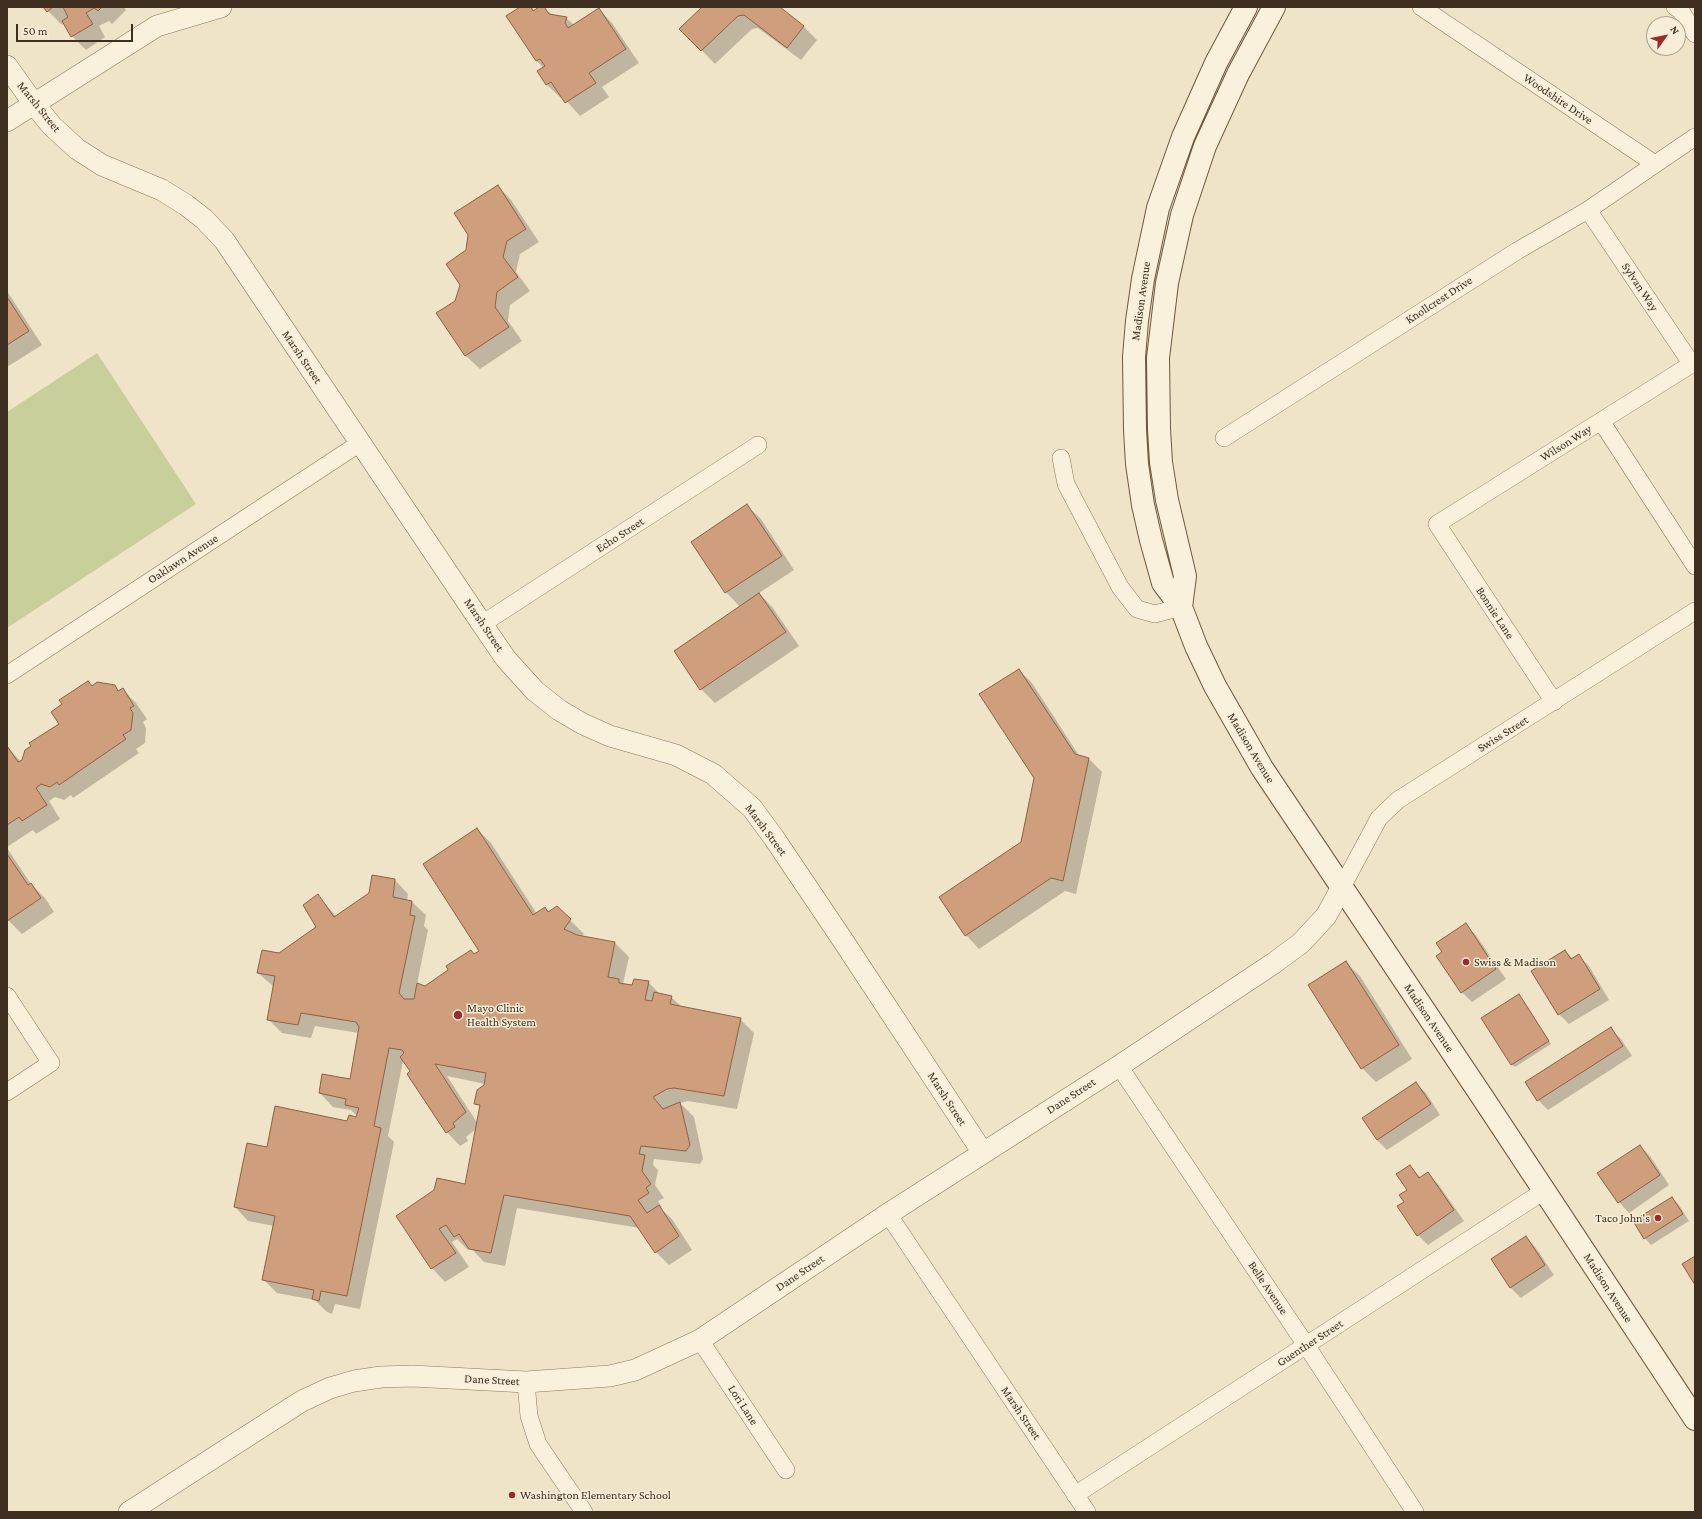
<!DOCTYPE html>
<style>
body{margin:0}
#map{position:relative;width:1702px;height:1519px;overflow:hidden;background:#f0e4c8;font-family:"Crimson Pro",serif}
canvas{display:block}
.frame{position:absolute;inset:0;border:8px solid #3d2e20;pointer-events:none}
.north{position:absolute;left:1646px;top:16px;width:40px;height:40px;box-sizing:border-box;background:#f7eed8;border:1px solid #ada18e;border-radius:50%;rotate:57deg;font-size:11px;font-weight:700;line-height:16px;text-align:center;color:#3d2e20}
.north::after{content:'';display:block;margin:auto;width:14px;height:18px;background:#9e2a2b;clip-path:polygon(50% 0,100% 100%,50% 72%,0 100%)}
.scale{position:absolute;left:16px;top:24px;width:117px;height:18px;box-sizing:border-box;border:2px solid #3d2e20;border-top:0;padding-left:5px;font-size:12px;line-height:14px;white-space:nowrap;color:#3d2e20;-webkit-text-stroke:3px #f7eed8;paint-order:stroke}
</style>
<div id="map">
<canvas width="1702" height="1519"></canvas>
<div class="frame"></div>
<div class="north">N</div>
<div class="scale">50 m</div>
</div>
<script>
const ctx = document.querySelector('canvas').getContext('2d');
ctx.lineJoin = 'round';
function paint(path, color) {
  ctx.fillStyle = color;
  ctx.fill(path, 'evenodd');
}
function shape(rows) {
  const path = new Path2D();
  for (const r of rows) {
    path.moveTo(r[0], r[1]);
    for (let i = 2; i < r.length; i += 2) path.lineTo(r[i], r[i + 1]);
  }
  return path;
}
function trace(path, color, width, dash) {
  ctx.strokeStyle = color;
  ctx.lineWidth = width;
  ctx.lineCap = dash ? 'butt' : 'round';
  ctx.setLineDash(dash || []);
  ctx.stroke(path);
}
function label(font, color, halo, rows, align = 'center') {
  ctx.font = font + ' "Crimson Pro",serif';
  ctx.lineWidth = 3;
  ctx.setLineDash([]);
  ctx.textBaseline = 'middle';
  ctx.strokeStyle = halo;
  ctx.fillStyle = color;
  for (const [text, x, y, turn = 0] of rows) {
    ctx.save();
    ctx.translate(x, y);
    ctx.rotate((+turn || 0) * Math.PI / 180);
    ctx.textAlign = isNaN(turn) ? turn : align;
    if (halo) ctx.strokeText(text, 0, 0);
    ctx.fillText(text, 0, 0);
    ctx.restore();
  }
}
paint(shape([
 [97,353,196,504,7,628,7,412]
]), '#c9cf9b');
paint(shape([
 [44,7,124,7,126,10,112,24,109,21,99,26,105,37,86,50,72,36,64,23,62,25],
 [522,7,531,7,535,11,540,7,544,7,552,15,566,18,574,25,599,9,612,23,639,63,602,87,609,97,580,116,563,97,561,98,547,85,539,72,544,68,537,61],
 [704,7,778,7,803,26,817,40,801,60,758,28,752,29,715,64,681,29],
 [498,186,511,200,539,242,520,254,516,272,530,291,510,305,508,321,522,341,480,369,466,356,438,313,456,301,461,285,469,234],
 [7,291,42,345,7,367],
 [747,506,761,519,794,570,759,593,773,608,799,646,715,703,701,689,675,651,740,607,726,592,692,542],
 [1019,670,1032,683,1080,757,1088,758,1102,772,1076,894,1065,891,979,949,966,935,1022,843,1035,777],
 [88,682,93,686,114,686,120,691,122,689,136,703,147,719,143,722,146,728,145,743,136,749,139,753,73,798,71,795,64,800,55,797,49,801,60,819,36,834,33,830,7,847,7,746,21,762,60,724,64,705],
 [477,829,491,843,537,914,545,909,549,912,557,907,584,934,581,937,615,943,629,957,623,984,624,985,633,986,648,982,661,995,671,997,682,1007,740,1019,754,1033,737,1109,688,1101,680,1103,694,1117,703,1159,700,1164,654,1159,653,1165,658,1170,655,1185,664,1198,658,1201,662,1207,660,1208,672,1219,692,1250,669,1265,656,1252,640,1228,517,1208,505,1266,484,1262,471,1248,468,1250,457,1239,452,1242,469,1267,445,1282,432,1268,397,1217,466,1186,477,1128,466,1137,468,1141,460,1146,447,1132,411,1071,403,1061,388,1136,394,1142,360,1309,335,1304,332,1314,327,1312,315,1300,277,1293,264,1280,274,1226,248,1221,235,1207,268,1148,356,1119,357,1116,351,1110,333,1107,320,1093,350,1080,359,1033,315,1026,311,1038,282,1033,268,1019,274,987,258,973,279,954,317,927,318,896,336,916,395,880,408,894,407,901,412,902,426,915,424,926,428,930,417,984,426,987,480,951],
 [447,1076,485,1084,476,1103,480,1108,478,1124],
 [7,848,31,884,45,898,54,912,22,934,7,919],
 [1465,924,1475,934,1506,979,1472,1002,1462,992,1444,952],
 [1565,951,1573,959,1579,956,1589,966,1609,1000,1569,1024,1559,1014],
 [1346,963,1360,976,1412,1059,1376,1082,1362,1068,1310,986],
 [1522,998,1551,1044,1515,1067,1512,1065],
 [1611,1029,1621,1039,1632,1056,1548,1110,1538,1100],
 [1416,1083,1426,1093,1440,1115,1387,1150,1377,1140],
 [1640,1146,1650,1156,1669,1185,1629,1213,1619,1202],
 [1410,1166,1421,1178,1428,1174,1438,1184,1464,1221,1428,1245,1418,1235,1405,1202,1409,1190],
 [1672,1198,1679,1205,1689,1221,1651,1245,1645,1238],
 [1526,1237,1536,1248,1554,1275,1521,1298,1511,1288,1492,1260]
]), '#0003');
const building = shape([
 [43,7,53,7,47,12,43,7],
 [63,7,102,7,98,11,94,8,86,13,93,24,71,37,62,21,68,17,63,7],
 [520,7,531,7,533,11,539,7,544,7,549,14,567,17,565,23,568,28,599,8,626,49,589,73,596,83,565,103,551,82,546,85,537,71,545,66,540,59,536,61,506,16,520,7],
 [702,7,780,7,804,26,787,48,744,15,738,16,701,51,679,29,702,7],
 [498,185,526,229,507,241,503,257,518,277,497,292,495,307,509,327,465,356,436,313,455,301,460,285,446,264,466,250,468,235,454,213,498,185],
 [7,297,29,331,7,345,7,297],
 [747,504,782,556,725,593,691,542,747,504],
 [759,593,786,632,700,690,674,651,759,593],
 [1019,669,1075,754,1089,758,1063,881,1051,878,965,936,939,897,1021,842,1034,778,979,694,1019,669],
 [88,681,92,686,97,682,115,685,118,691,123,688,134,706,130,708,133,713,131,730,123,735,126,739,59,785,57,782,50,787,41,784,36,788,47,805,22,821,19,817,7,825,7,746,18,762,22,760,25,750,31,746,29,743,59,724,51,712,62,704,59,700,88,681],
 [477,828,533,915,545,907,548,912,557,906,571,919,564,929,577,935,615,942,608,977,619,979,619,983,632,985,634,979,649,981,645,1000,652,1001,654,992,672,996,670,1004,741,1018,724,1096,674,1088,667,1089,653,1097,663,1109,680,1102,690,1145,686,1151,641,1146,639,1154,645,1155,642,1171,651,1184,646,1188,649,1193,638,1200,647,1213,659,1205,679,1236,655,1253,630,1216,504,1195,491,1253,469,1249,459,1234,454,1237,446,1225,439,1229,456,1253,431,1269,396,1216,434,1190,437,1178,465,1184,480,1105,474,1104,477,1090,484,1085,486,1073,435,1064,466,1112,453,1123,455,1127,446,1133,407,1074,410,1071,400,1057,404,1053,402,1050,389,1048,374,1126,381,1128,347,1296,321,1291,319,1301,312,1299,314,1290,262,1280,275,1216,234,1207,247,1143,267,1147,275,1106,347,1121,349,1115,356,1117,359,1108,345,1105,346,1099,319,1093,322,1074,350,1079,359,1027,356,1022,301,1013,298,1025,267,1020,275,976,257,973,262,950,279,953,316,927,303,905,318,894,334,917,369,893,372,875,395,879,393,897,412,901,410,915,415,916,399,993,404,999,414,999,417,983,425,986,448,970,446,966,471,950,474,954,479,951,423,864,477,828],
 [7,854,28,885,31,883,41,898,7,921,7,854],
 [1466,923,1496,969,1461,993,1436,956,1442,952,1436,943,1466,923],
 [1565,950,1571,959,1579,954,1600,989,1558,1015,1531,971,1565,950],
 [1346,961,1399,1045,1361,1069,1308,985,1346,961],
 [1519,994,1549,1041,1511,1065,1481,1018,1519,994],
 [1611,1027,1623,1046,1537,1101,1525,1082,1611,1027],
 [1416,1082,1431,1104,1377,1140,1362,1118,1416,1082],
 [1640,1145,1660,1175,1618,1203,1597,1173,1640,1145],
 [1410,1165,1419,1178,1428,1172,1454,1210,1417,1236,1397,1206,1404,1202,1399,1195,1407,1190,1396,1174,1410,1165],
 [1672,1197,1683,1214,1644,1239,1633,1221,1672,1197],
 [1526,1236,1545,1265,1510,1288,1491,1259,1526,1236],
 [1695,1256,1695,1285,1682,1264,1695,1256]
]);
paint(building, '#cf9f7d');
trace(building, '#8d5f41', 1);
const minor = shape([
 [1421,7,1655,164],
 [1675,7,1681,11,1695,34],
 [1588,210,1691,363],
 [1601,421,1695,566],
 [1224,438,1517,251,1588,210,1695,137],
 [1061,458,1066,484,1120,587,1137,609,1155,614,1181,607],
 [482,624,758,445],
 [7,675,360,443],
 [1554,702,1437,524,1695,362],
 [1342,887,1379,818,1398,800,1695,611],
 [7,996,51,1063,7,1092],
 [1119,1066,1306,1345,1415,1512],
 [888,1214,1087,1512],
 [700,1340,786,1470],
 [526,1382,529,1416,538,1444,584,1512],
 [1075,1495,1544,1191]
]);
const tertiary = shape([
 [7,66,34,104,52,126,77,149,102,165,162,190,186,205,204,219,224,240,482,624,506,659,535,691,559,710,583,724,610,736,676,755,713,774,752,808,774,838,842,939,983,1153],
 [7,121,157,26,221,7],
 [129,1512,302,1401,330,1388,354,1381,381,1377,412,1376,526,1382,610,1376,635,1370,700,1340,888,1214,1119,1066,1274,963,1301,943,1326,916,1342,887]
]);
const secondary = shape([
 [1246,7,1216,63,1183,137,1158,208,1143,279,1137,321,1134,357,1135,430,1137,464,1143,505,1151,540,1163,583,1181,607,1196,646,1215,686,1262,768,1483,1098,1695,1419],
 [1181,607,1185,576,1167,500,1161,462,1159,429,1158,358,1167,283,1182,215,1205,146,1238,74,1274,7]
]);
trace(minor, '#8d765c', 18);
trace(tertiary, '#8d765c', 22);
trace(secondary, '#6f573f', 24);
trace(minor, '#faf1dc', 17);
trace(tertiary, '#faf1dc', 21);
trace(secondary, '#faf1dc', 22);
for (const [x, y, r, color] of [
 [1466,962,4,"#9e2a2b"],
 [458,1015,5,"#9e2a2b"],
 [1658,1218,4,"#9e2a2b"],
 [512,1495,4,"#9e2a2b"]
]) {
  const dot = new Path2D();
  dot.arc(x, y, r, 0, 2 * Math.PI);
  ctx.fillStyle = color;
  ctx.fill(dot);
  trace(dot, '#f7eed8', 1.5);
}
label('12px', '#3d2e20', '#f7eed8', [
 ["Woodshire Drive",1558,99,34],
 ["Marsh Street",39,107,51],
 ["Sylvan Way",1640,287,56],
 ["Knollcrest Drive",1439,300,-33],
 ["Madison Avenue",1141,301,-82],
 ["Marsh Street",302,357,56],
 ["Wilson Way",1566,443,-32],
 ["Echo Street",620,535,-33],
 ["Oaklawn Avenue",183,559,-33],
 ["Bonnie Lane",1495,613,57],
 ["Marsh Street",484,625,56],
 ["Swiss Street",1503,734,-32],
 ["Madison Avenue",1251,748,59],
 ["Marsh Street",766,830,53],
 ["Madison Avenue",1429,1018,56],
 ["Dane Street",1071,1096,-33],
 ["Marsh Street",947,1099,57],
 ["Dane Street",800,1273,-34],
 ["Belle Avenue",1268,1288,56],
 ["Madison Avenue",1608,1288,57],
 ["Guenther Street",1310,1343,-33],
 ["Dane Street",492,1380,3],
 ["Lori Lane",743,1405,57],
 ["Marsh Street",1021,1413,56]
]);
label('12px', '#3d2e20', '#f7eed8', [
 ["Swiss & Madison",1474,962],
 ["Mayo Clinic",467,1008],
 ["Health System",467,1022],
 ["Taco John's",1650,1218,"right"],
 ["Washington Elementary School",520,1495]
], 'left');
</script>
